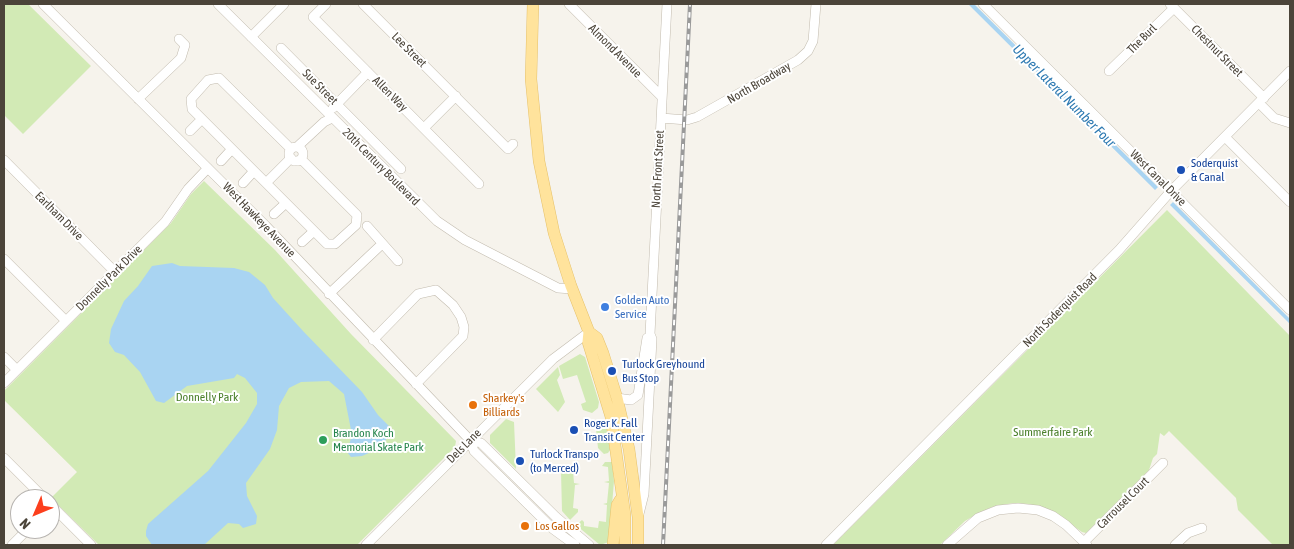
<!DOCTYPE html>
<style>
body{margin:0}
#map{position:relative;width:1294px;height:549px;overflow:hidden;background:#f6f3ec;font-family:"Asap Condensed",sans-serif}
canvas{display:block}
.frame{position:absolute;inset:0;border:5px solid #4b4439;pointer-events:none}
.north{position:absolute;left:10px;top:489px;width:50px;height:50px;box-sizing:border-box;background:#fff;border:1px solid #b7b4b0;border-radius:50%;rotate:225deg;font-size:14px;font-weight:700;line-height:20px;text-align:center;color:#4b4439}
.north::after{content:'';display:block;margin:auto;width:18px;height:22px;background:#fc3f1d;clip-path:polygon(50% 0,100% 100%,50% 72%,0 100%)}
</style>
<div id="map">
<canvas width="1294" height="549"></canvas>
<div class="frame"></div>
<div class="north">N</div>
</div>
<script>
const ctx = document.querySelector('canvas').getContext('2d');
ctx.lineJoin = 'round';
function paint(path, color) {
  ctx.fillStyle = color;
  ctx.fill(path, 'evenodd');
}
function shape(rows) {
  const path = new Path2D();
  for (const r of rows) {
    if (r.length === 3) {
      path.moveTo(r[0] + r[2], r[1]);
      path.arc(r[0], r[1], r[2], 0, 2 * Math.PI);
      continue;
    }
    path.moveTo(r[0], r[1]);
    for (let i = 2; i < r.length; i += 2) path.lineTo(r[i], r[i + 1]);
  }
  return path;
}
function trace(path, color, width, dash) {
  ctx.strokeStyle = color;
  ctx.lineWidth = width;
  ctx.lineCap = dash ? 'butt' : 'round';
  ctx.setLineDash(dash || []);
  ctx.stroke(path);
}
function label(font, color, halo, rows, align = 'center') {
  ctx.font = font + ' "Asap Condensed",sans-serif';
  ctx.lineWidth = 4;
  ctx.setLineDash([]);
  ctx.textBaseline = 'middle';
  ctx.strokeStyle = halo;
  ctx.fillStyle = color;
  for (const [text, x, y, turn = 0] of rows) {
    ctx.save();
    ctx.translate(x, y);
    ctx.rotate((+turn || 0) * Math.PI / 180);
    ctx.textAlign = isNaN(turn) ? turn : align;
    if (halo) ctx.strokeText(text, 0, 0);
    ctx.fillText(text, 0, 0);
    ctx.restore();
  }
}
paint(shape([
 [4,4,28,4,91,66,23,134,4,115],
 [204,181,275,250,351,334,456,441,455,447,357,545,99,545,51,498,77,472,4,400,4,391,171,223,191,194],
 [1167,210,1290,336,1290,545,1273,545,1238,510,1236,498,1169,431,1164,436,1160,433,1157,454,1153,458,1149,470,1086,533,1082,532,1053,512,1029,504,1013,503,992,507,977,514,965,521,940,545,833,545],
 [580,354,585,357,599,402,598,408,592,413,583,410,581,404,586,402,577,375,563,379,559,366],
 [558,367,560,375,557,380,565,402,558,412,536,389],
 [506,419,514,422,516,469,490,443,490,435],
 [596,429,607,429,610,450,608,453,604,454,598,448],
 [605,462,612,462,614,481,609,542,600,545,576,525,582,520,584,522,584,526,598,528,599,521,606,522,607,505,603,504,607,503,609,483,604,482,609,481,608,467,602,466],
 [573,471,574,483,580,484,575,485,573,508,578,509,578,512,570,520,562,511,561,472]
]), '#d2eab5');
paint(shape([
 [968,4,974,4,1158,187,1155,190],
 [1173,202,1290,319,1290,324,1170,205],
 [172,263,180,266,234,268,249,272,265,285,273,298,303,331,362,392,378,415,390,427,385,443,378,449,362,456,351,457,347,452,352,435,344,394,329,381,301,382,289,388,279,406,277,430,270,449,246,483,247,496,257,516,256,524,243,528,239,524,228,523,204,545,152,545,146,536,146,531,148,524,208,471,246,423,257,404,257,393,245,378,237,374,234,378,187,386,164,403,156,401,140,372,124,355,115,352,109,343,111,329,124,301,138,286,152,266]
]), '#a9d4f2');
const minor = shape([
 [43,4,266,226,470,440,474,451,553,529,575,545],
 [218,4,437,221,465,240,558,288,572,289],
 [326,4,313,17,479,184],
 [363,4,508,149,513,144],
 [569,4,662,97],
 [983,4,1290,310],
 [1170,4,1264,98],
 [251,37,284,4],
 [281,48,401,169],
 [1109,71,1174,8],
 [138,99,181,58,185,45,179,39],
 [1259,103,1274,118,1290,123],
 [333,108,368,72],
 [661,118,687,120,697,117,798,60,808,51,813,41,816,4],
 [424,128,456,96],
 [190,131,202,119],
 [1225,137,1290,202],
 [297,147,324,122,332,118],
 [296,154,7],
 [291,149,219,78,208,80,191,99,192,109,327,244,335,244,356,225,357,215,301,159],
 [4,160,115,272],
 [221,161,232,149],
 [243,183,254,171],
 [266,183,291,158],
 [274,214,286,203],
 [367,226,398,261],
 [302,242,314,231],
 [4,259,66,321],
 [329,294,382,244],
 [373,340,418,294,436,290,453,305,461,317,464,327,463,336,416,384],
 [4,357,17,370],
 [4,383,165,222,188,189,208,168],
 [617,398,631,400,638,395,647,338],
 [470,440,481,443,556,517,589,545],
 [4,458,45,499],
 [50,504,91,545],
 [639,514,644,494,652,339,650,334,667,4],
 [1084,542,1163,463],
 [12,545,28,529],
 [366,545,553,359,589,332],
 [826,545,1119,250,1171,191,1290,71],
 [947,545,978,518,998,510,1018,508,1038,510,1053,516,1066,525,1087,545],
 [1175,545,1188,533,1202,528]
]);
const major = shape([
 [533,4,531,79,539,161,554,233,571,286,589,332,588,342,611,417,625,515,625,545],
 [589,332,597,338,603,353,617,398,629,449,638,517,638,545],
 [613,545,617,505,620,500]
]);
trace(minor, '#c2bbae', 10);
trace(major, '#e6c16a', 12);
trace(minor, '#fff', 9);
trace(major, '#ffe39c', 11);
const rail = shape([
 [663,545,690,4]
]);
trace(rail, '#9a9a9a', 4);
trace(rail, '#fff', 2, [5.5]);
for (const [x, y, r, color] of [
 [1181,170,5,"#1a4fb4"],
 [605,307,5,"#3f7fe0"],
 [612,371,5,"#1a4fb4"],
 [473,405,5,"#e8710a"],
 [574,430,5,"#1a4fb4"],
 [323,440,5,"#2e9e5b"],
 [520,461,5,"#1a4fb4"],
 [525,526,5,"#e8710a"]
]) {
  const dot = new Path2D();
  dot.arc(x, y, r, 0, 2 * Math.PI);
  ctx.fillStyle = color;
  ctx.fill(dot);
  trace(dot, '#fff', 2);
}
label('12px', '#4b4439', '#fff', [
 ["The Burl",1142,39,-45],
 ["Lee Street",409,50,45],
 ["Almond Avenue",615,51,45],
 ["Chestnut Street",1217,51,45],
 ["North Broadway",759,83,-30],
 ["Sue Street",320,87,45],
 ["Allen Way",390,94,45],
 ["20th Century Boulevard",381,167,45],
 ["North Front Street",658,169,-87],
 ["West Canal Drive",1158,178,45],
 ["Earlham Drive",59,216,45],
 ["West Hawkeye Avenue",259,220,46],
 ["Donnelly Park Drive",109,278,-45],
 ["North Soderquist Road",1060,310,-45],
 ["Dels Lane",464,446,-45],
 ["Carrousel Court",1123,503,-45]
]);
label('12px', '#164399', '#fff', [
 ["Soderquist",1191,163],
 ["& Canal",1191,177],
 ["Turlock Greyhound",622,364],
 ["Bus Stop",622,378],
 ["Roger K. Fall",584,423],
 ["Transit Center",584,437],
 ["Turlock Transpo",530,454],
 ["(to Merced)",530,468]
], 'left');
label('12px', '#366cbe', '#fff', [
 ["Golden Auto",615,300],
 ["Service",615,314]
], 'left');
label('12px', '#4a7f2a', '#fff', [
 ["Donnelly Park",207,397],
 ["Summerfaire Park",1053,432]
]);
label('12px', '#c56008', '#fff', [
 ["Sharkey's",483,398],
 ["Billiards",483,412],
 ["Los Gallos",535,526]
], 'left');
label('12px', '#27864d', '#fff', [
 ["Brandon Koch",333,433],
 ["Memorial Skate Park",333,447]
], 'left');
label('italic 14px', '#2e7ab2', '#fff', [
 ["Upper Lateral Number Four",1064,96,45]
]);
</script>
